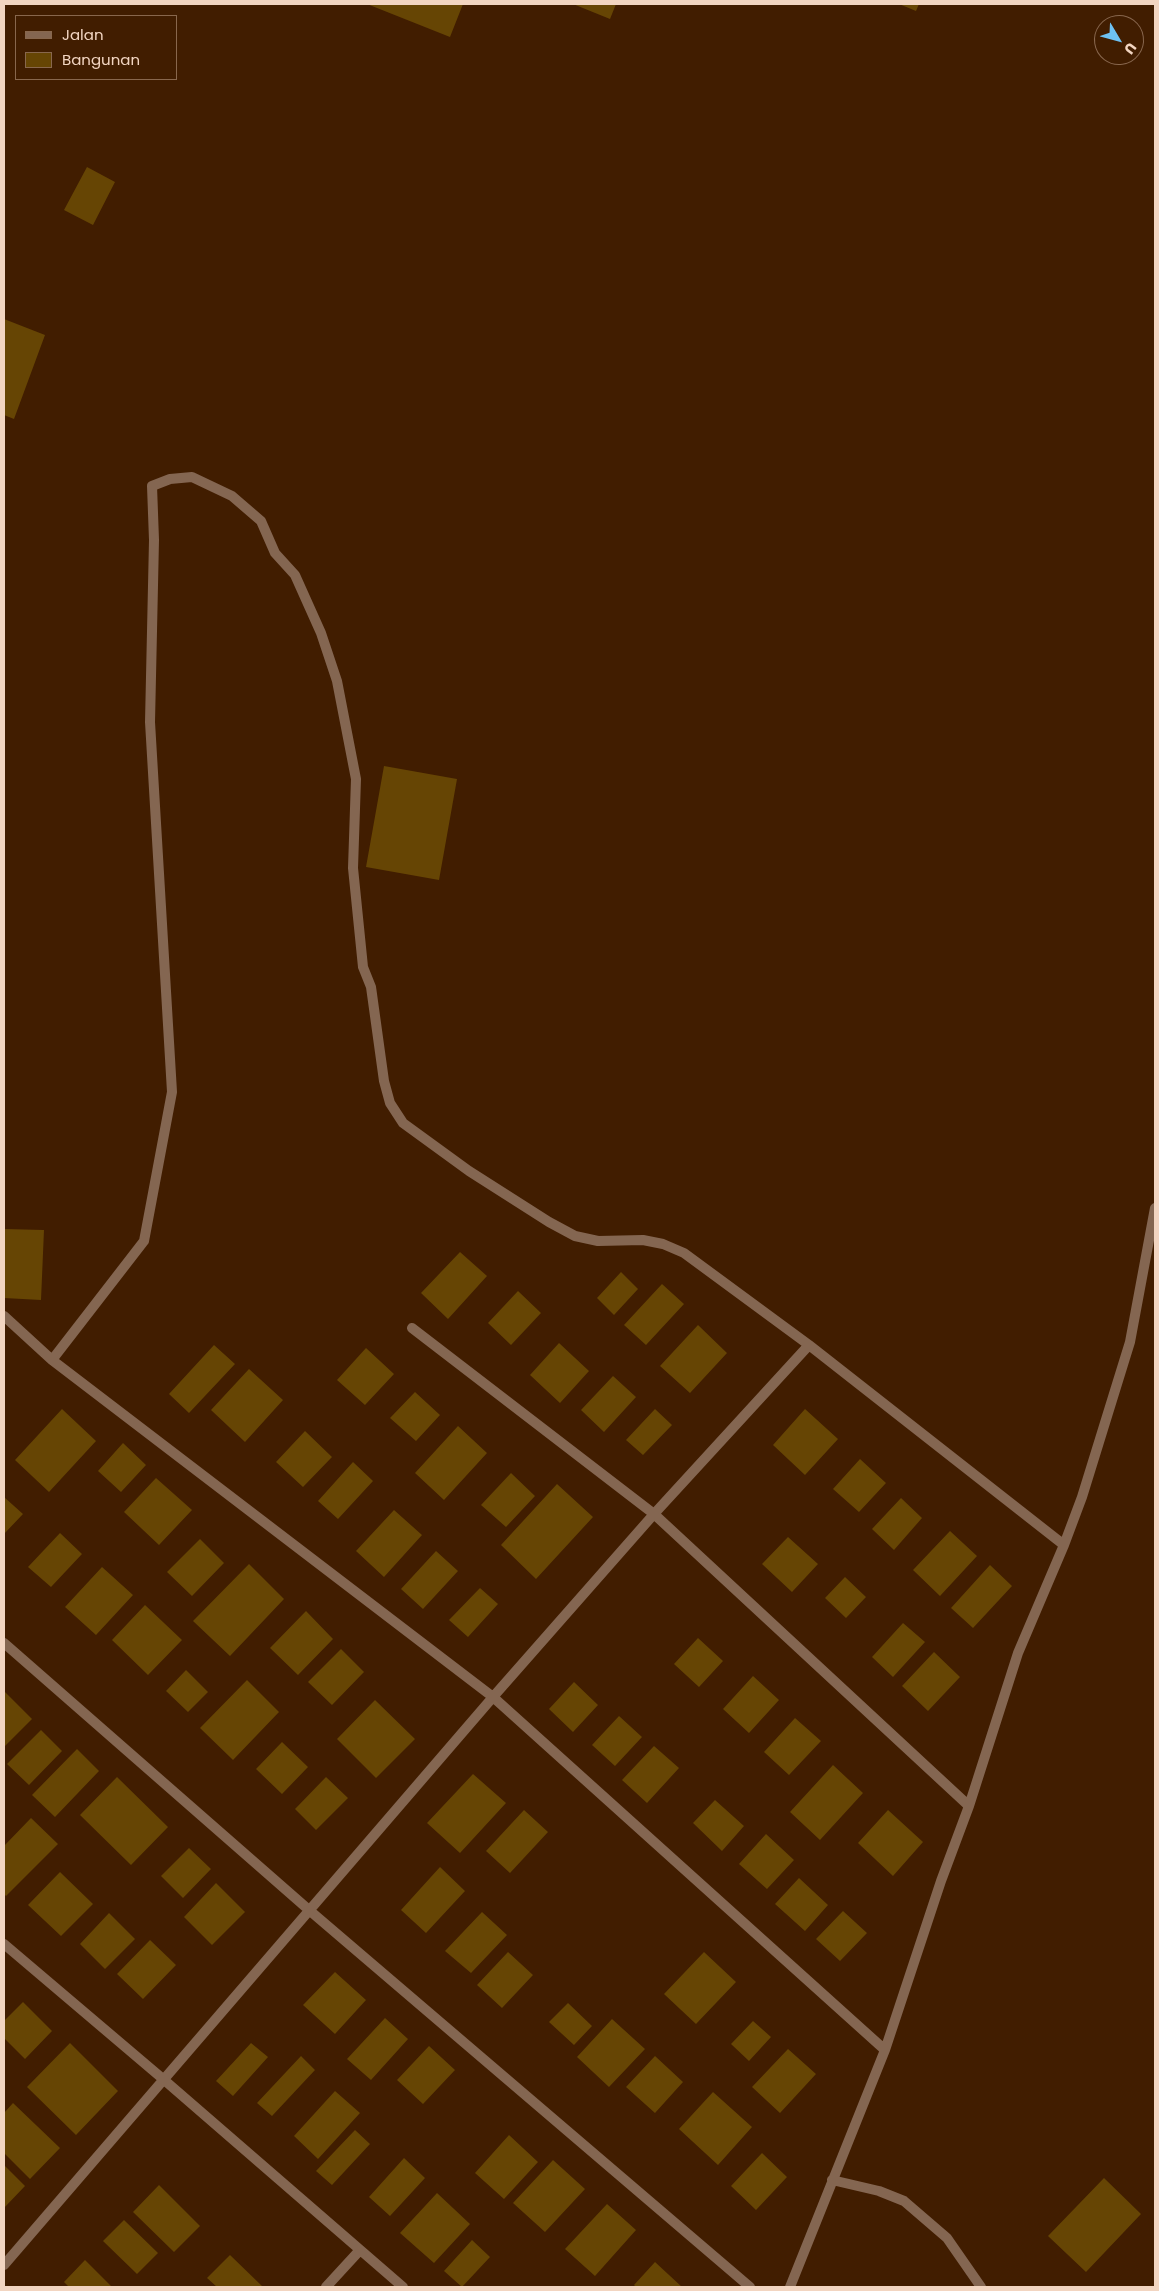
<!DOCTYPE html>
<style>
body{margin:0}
#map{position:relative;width:1159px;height:2291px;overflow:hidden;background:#411d00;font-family:Poppins,sans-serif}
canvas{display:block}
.frame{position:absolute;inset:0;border:5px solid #f2d5c1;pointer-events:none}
.legend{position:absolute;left:15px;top:15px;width:162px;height:65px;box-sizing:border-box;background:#411d00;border:1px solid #88674d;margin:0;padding:6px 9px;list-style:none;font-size:15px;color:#f2d5c1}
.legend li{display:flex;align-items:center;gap:10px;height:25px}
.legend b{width:25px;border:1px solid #88674d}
.north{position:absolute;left:1094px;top:15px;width:50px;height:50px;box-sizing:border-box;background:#411d00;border:1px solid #88674d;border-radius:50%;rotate:127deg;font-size:14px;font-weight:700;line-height:20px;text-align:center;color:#f2d5c1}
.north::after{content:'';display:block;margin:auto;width:18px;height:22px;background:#6ec2f3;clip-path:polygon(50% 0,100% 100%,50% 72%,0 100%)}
</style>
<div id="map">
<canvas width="1159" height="2291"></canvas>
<div class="frame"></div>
<ul class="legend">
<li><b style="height:6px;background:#846651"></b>Jalan</li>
<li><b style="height:14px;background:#664504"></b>Bangunan</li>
</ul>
<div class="north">U</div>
</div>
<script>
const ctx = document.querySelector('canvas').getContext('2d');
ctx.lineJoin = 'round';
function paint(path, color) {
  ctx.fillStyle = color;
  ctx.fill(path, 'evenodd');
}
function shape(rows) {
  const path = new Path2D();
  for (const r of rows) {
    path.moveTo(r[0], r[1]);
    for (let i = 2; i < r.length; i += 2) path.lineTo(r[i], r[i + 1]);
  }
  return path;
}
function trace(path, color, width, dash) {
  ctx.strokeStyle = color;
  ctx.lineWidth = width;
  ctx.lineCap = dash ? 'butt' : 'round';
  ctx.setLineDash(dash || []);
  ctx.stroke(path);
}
paint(shape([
 [367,4,463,4,450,37],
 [573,4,616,4,610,19],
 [899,4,919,4,916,11],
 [87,167,115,182,93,225,64,210],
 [4,319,45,335,14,419,4,415],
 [384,766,457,779,439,880,366,867],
 [4,1229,44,1230,41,1300,4,1298],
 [460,1252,487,1276,448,1319,421,1293],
 [621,1272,638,1289,614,1315,597,1298],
 [662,1284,684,1304,646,1345,624,1325],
 [518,1291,541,1313,511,1345,488,1323],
 [698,1325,727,1353,690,1393,660,1366],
 [559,1343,589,1371,560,1403,530,1375],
 [214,1345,235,1364,189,1413,169,1394],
 [366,1348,394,1374,365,1405,337,1380],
 [249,1369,283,1400,245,1442,211,1410],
 [613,1376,636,1397,604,1432,581,1410],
 [415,1392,440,1415,416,1441,390,1418],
 [62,1409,96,1441,49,1492,15,1460],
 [655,1409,672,1425,643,1455,626,1440],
 [805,1409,838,1439,805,1475,773,1445],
 [458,1426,487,1453,444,1500,415,1473],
 [305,1431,332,1457,303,1487,276,1462],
 [123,1443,146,1465,121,1492,98,1471],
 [860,1459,886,1483,859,1512,833,1489],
 [353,1462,373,1481,338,1519,318,1501],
 [511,1473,535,1496,506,1527,481,1505],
 [156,1478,192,1510,159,1545,124,1512],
 [557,1484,593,1517,536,1579,501,1545],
 [4,1497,23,1514,4,1534],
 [901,1498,922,1518,894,1550,872,1529],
 [394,1510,422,1535,384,1577,356,1551],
 [950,1531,977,1556,940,1596,913,1570],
 [60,1533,82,1554,51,1587,28,1567],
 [788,1537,818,1564,792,1592,762,1564],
 [200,1539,224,1563,192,1596,167,1572],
 [436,1551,458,1571,423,1609,401,1589],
 [249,1564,284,1599,230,1656,193,1621],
 [990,1565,1012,1586,973,1628,951,1608],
 [102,1567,133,1595,96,1635,65,1607],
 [845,1577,866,1597,846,1618,825,1598],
 [480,1588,498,1604,468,1637,449,1620],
 [145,1605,182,1640,148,1675,112,1640],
 [306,1611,333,1639,298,1675,270,1648],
 [903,1623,925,1642,893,1677,872,1657],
 [698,1638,723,1661,699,1687,674,1664],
 [341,1649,364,1672,332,1705,308,1682],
 [934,1652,960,1677,928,1711,902,1686],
 [186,1670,208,1692,188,1712,166,1691],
 [753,1676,779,1700,749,1733,723,1709],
 [247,1680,279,1712,233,1760,200,1728],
 [574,1682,598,1705,573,1732,549,1709],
 [5,1692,32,1719,4,1747,4,1694],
 [375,1700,415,1739,376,1778,337,1739],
 [619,1716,642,1737,615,1766,592,1745],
 [795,1718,821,1741,789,1775,764,1752],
 [41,1730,62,1751,29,1785,7,1764],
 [282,1742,308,1767,282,1794,256,1769],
 [654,1746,679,1768,647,1803,622,1780],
 [77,1749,99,1771,55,1817,32,1795],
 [833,1765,863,1793,820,1840,790,1812],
 [473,1774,506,1803,460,1853,427,1823],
 [117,1777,168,1827,131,1865,80,1815],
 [326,1777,348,1798,316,1830,295,1809],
 [715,1800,744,1826,722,1851,693,1823],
 [524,1810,548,1832,510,1873,486,1851],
 [888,1810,923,1842,893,1876,858,1843],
 [31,1818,58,1844,6,1896,4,1894,4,1846],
 [766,1834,794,1860,767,1889,739,1864],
 [189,1848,211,1869,183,1898,161,1876],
 [440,1867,465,1891,426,1933,401,1910],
 [60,1872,93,1904,61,1936,28,1905],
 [799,1878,828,1905,805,1931,775,1904],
 [216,1883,245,1912,212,1945,184,1917],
 [843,1911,867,1933,840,1961,816,1939],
 [482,1912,507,1935,471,1973,445,1951],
 [109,1913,135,1939,105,1969,80,1944],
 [150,1940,176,1965,143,1999,117,1974],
 [508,1952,533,1975,502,2008,477,1985],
 [704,1952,736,1982,696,2024,664,1994],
 [335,1972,366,2000,335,2034,303,2005],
 [23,2002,52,2031,25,2059,4,2038,4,2021],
 [568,2003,592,2026,574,2045,549,2022],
 [385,2018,408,2039,371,2080,347,2059],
 [612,2019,645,2049,609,2087,577,2057],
 [753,2021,771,2037,749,2061,731,2044],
 [70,2043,118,2091,76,2135,27,2087],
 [251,2043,268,2057,233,2096,216,2081],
 [429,2046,455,2070,423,2104,397,2080],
 [788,2049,816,2074,780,2113,752,2087],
 [301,2056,315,2070,272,2116,257,2103],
 [655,2056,683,2082,655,2113,626,2087],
 [335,2091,360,2113,318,2159,294,2136],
 [713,2092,752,2127,718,2165,679,2129],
 [13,2103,60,2148,30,2179,4,2153,4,2113],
 [355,2130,370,2144,332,2185,316,2171],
 [509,2135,538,2162,504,2199,475,2173],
 [762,2153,787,2177,756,2210,731,2186],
 [404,2158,425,2178,390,2216,369,2197],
 [553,2160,585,2189,545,2232,513,2203],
 [4,2165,25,2186,4,2208],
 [1104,2178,1141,2214,1086,2272,1048,2236],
 [159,2185,200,2226,174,2252,133,2212],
 [437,2193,470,2224,434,2263,400,2233],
 [607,2204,636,2230,595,2276,565,2249],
 [124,2220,158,2253,137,2274,103,2241],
 [472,2240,490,2257,462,2287,444,2271],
 [230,2255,262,2286,260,2287,217,2287,207,2278],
 [85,2260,112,2287,69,2287,64,2282],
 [655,2262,682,2287,636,2287,634,2285]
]), '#664504');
trace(shape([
 [4,1316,52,1360,493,1697,885,2050],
 [412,1328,654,1514,969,1806],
 [52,1360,144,1241,172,1092,150,722,154,540,152,486,170,479,192,477,232,496,261,521,275,553,295,575,321,633,337,681,356,779,353,868,363,967,371,987,384,1081,390,1103,403,1123,469,1171,549,1222,575,1236,598,1241,643,1240,663,1244,684,1253,809,1345],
 [4,1643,309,1910,750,2287],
 [4,1944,163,2079,403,2287],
 [832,2180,879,2191,904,2201,947,2238,981,2287],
 [4,2265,493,1697,654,1514,809,1345,1064,1545],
 [326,2287,360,2250],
 [790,2287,885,2050,941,1881,969,1806,1018,1653,1064,1545,1082,1497,1130,1342,1155,1208]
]), '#846651', 10);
</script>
